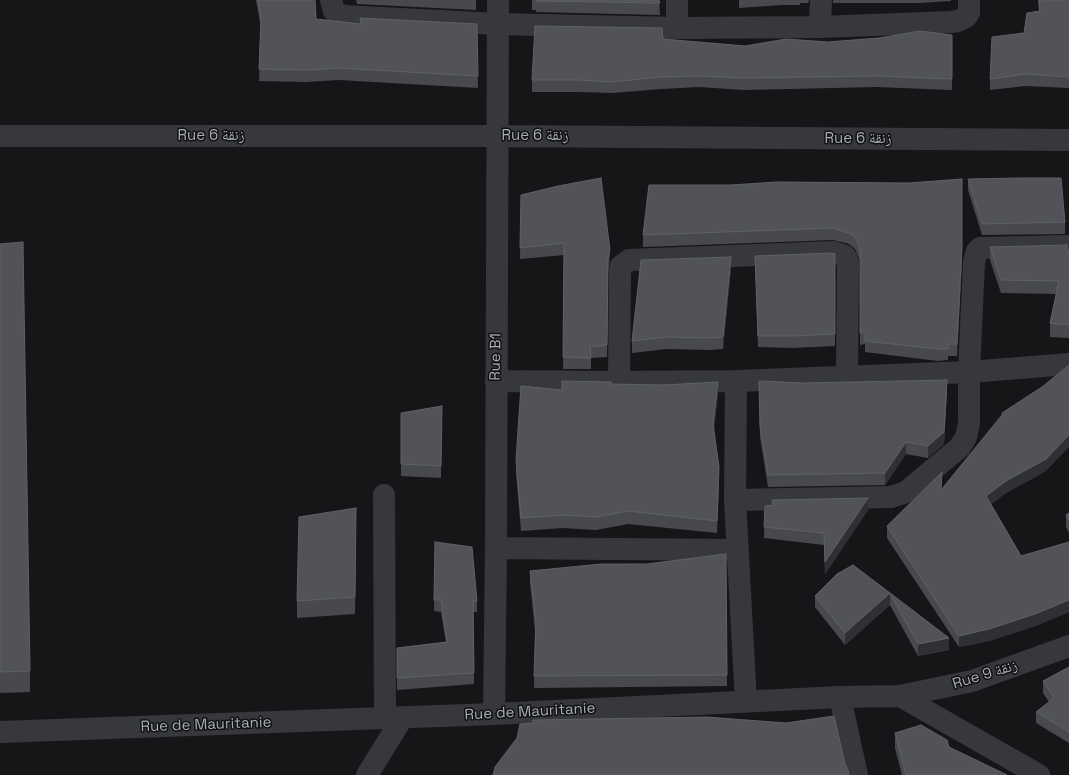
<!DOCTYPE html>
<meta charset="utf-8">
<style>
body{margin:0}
canvas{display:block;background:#161618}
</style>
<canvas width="1069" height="775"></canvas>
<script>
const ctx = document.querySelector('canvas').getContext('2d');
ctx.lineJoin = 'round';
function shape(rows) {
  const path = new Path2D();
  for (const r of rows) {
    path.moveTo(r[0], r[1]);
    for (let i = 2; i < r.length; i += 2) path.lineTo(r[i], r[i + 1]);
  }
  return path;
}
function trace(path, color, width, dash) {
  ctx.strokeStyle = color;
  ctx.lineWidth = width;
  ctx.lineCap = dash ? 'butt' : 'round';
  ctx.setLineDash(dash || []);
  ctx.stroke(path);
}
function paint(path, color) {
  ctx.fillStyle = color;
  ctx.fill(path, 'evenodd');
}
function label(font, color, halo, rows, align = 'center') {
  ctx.font = font + ' "Space Grotesk","Noto Naskh Arabic",sans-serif';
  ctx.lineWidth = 3;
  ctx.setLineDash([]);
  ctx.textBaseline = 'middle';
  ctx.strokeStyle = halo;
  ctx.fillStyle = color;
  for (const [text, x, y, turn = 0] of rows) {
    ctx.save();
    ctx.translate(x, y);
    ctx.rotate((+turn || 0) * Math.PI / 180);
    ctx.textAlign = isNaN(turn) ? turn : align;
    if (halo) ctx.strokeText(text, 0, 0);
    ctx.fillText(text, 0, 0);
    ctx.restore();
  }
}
trace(shape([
 [331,0,334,11,343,16,498,24,677,28,820,27,951,22,958,21,966,17,969,13,969,0],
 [677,0,677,28],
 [820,27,821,0],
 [0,136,498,136,1069,140],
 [496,381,619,382,736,381,969,372,1069,364],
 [736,381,735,500,746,702],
 [619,382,620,271,621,266,629,260,833,252,845,256,847,259,848,263,847,376],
 [384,495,385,718],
 [735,500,891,497,906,492,960,447,966,437,969,423,969,372,974,262,977,251,980,248,1069,246],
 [496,548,737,550],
 [900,696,972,681,1069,646],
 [840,697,857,775],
 [494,714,496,548,498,0],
 [0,732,494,714,840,697,900,696,1039,775],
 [367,775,403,717]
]), '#37383d', 22);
paint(shape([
 [256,0,315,0,316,19,360,24,360,18,477,24,478,88,339,80,306,82,259,81,261,28],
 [356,0,476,0,476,10,357,4],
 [532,0,659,0,660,15,536,12,536,10,532,10],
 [739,0,809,0,808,3,800,3,800,5,782,5,739,8],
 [833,0,951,0,951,1,919,3,833,3],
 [1038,0,1069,0,1069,88,1025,86,990,90,990,79,1024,33,1039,11],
 [663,39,952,79,952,90,877,87,744,90,699,87,661,89,612,93,578,92,532,92,532,80],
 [968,179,1065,222,1065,234,982,235,968,190],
 [731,185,962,260,957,356,948,356,948,360,938,361,865,352,865,344,860,345,860,260,855,249,849,244,833,240,643,247,643,235],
 [521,195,610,261,608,271,607,357,591,358,591,369,563,369,564,255,520,259],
 [0,244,30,671,30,692,0,693],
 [990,247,1069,250,1069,338,1050,337,1050,323,1056,294,1001,293,990,260],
 [835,254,835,346,793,348,758,347,755,256],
 [731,269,723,349,709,350,667,349,632,353,632,341],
 [759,381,947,392,944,444,928,458,906,454,885,485,768,487,760,437],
 [611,384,718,395,714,429,719,480,717,533,628,524,596,530,563,528,521,531,516,472,516,460,562,390],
 [442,406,441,478,401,476,401,413],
 [1046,471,1006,493,991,504,1021,556,1069,542,1069,612,1035,626,989,641,959,647,887,538,887,526,942,489],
 [772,500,868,510,825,574,824,545,764,538,765,506,772,505],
 [356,508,355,614,297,618,297,601],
 [1069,513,1069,533,1066,527,1066,515],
 [435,542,477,601,477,612,473,612,474,684,397,690,397,648,446,642,441,612,434,611],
 [726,554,727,686,534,688,535,631,530,582,530,571,647,564],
 [853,565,949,638,949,650,918,656,890,605,845,645,815,607,815,596],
 [1069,667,1069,743,1036,723,1036,712,1049,702,1043,693,1043,681],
 [895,733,949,747,1007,775,902,775,895,748]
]), '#47494d');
paint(shape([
 [962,179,962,260,957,356,957,344],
 [610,250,610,261,608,271,607,357,608,259],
 [731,257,731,269,723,349,723,337],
 [947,380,944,444,928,458,928,446],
 [718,382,718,395,713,436,713,424],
 [1069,435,1069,447,1046,471,1006,493,986,508,986,496],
 [906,442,906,454,885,485,885,473],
 [719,467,719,480,717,533,717,521],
 [868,498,868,510,825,574,825,562],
 [890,593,890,605,845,645,845,633],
 [1069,600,1069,612,1035,626,989,641,959,647,959,636],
 [949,638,949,650,918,656,918,644]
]), '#2f3033');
const building = shape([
 [258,0,315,0,316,19,361,24,360,18,477,24,478,76,339,68,306,70,259,69,261,18,258,0],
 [536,0,659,0,660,3,536,1,536,0],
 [1039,0,1069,0,1069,77,1025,74,990,79,992,37,1024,33,1027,13,1040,11,1039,0],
 [535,26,662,28,663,39,745,46,786,39,828,42,879,38,920,31,952,35,952,79,877,76,744,78,699,76,661,77,612,82,578,80,532,80,535,26],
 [601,178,610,250,608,259,607,345,590,347,591,358,563,357,564,243,520,248,521,195,558,186,601,178],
 [1022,178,1061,178,1065,222,982,224,968,179,1022,178],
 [962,179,962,248,957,344,948,344,948,349,938,349,865,341,865,333,860,333,860,248,855,237,849,233,833,228,643,235,649,185,731,185,777,182,909,183,962,179],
 [23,242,30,671,0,672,0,244,23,242],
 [1067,245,1067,250,1069,250,1069,325,1050,323,1059,281,1001,280,990,247,1067,245],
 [831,253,835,254,835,334,793,336,758,336,755,256,831,253],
 [731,257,723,337,709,338,667,337,632,341,641,260,731,257],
 [1069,365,1069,435,1046,459,1006,481,986,496,1021,556,1069,542,1069,600,1035,614,989,629,959,636,887,526,942,472,941,490,1002,415,1002,413,1042,387,1069,365],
 [947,380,944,432,928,446,906,442,885,473,768,475,760,426,759,381,803,383,947,380],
 [562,381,611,382,611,384,663,385,718,382,713,424,719,467,717,521,628,511,596,517,563,515,521,518,516,460,521,386,562,390,562,381],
 [442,406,441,466,401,464,401,413,442,406],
 [868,498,825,562,824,533,764,527,765,506,773,505,772,500,868,498],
 [356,508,355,597,297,601,299,517,356,508],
 [1069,513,1069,521,1066,515,1069,513],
 [435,542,472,547,477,601,473,601,474,673,397,678,397,648,447,642,441,600,434,600,435,542],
 [726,554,727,675,534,676,536,622,530,571,601,564,647,564,726,554],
 [853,565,890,593,845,633,815,596,837,574,853,565],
 [890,593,949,638,918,644,890,593],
 [1069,667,1069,732,1036,712,1054,698,1043,681,1069,667],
 [834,716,845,764,848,770,849,775,493,775,495,767,517,738,520,724,533,723,533,720,706,717,786,723,834,716],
 [921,725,947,740,949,747,1007,775,906,775,895,733,921,725]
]);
paint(building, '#525359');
trace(building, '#5f6168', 1);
label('15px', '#a8adb8', '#111113', [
 ["Rue 6 زنقة",211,136],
 ["Rue 6 زنقة",535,136],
 ["Rue 6 زنقة",858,139],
 ["Rue B1",496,357,-89],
 ["Rue 9 زنقة",985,675,-17],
 ["Rue de Mauritanie",530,712,-3],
 ["Rue de Mauritanie",206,725,-2]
]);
</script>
